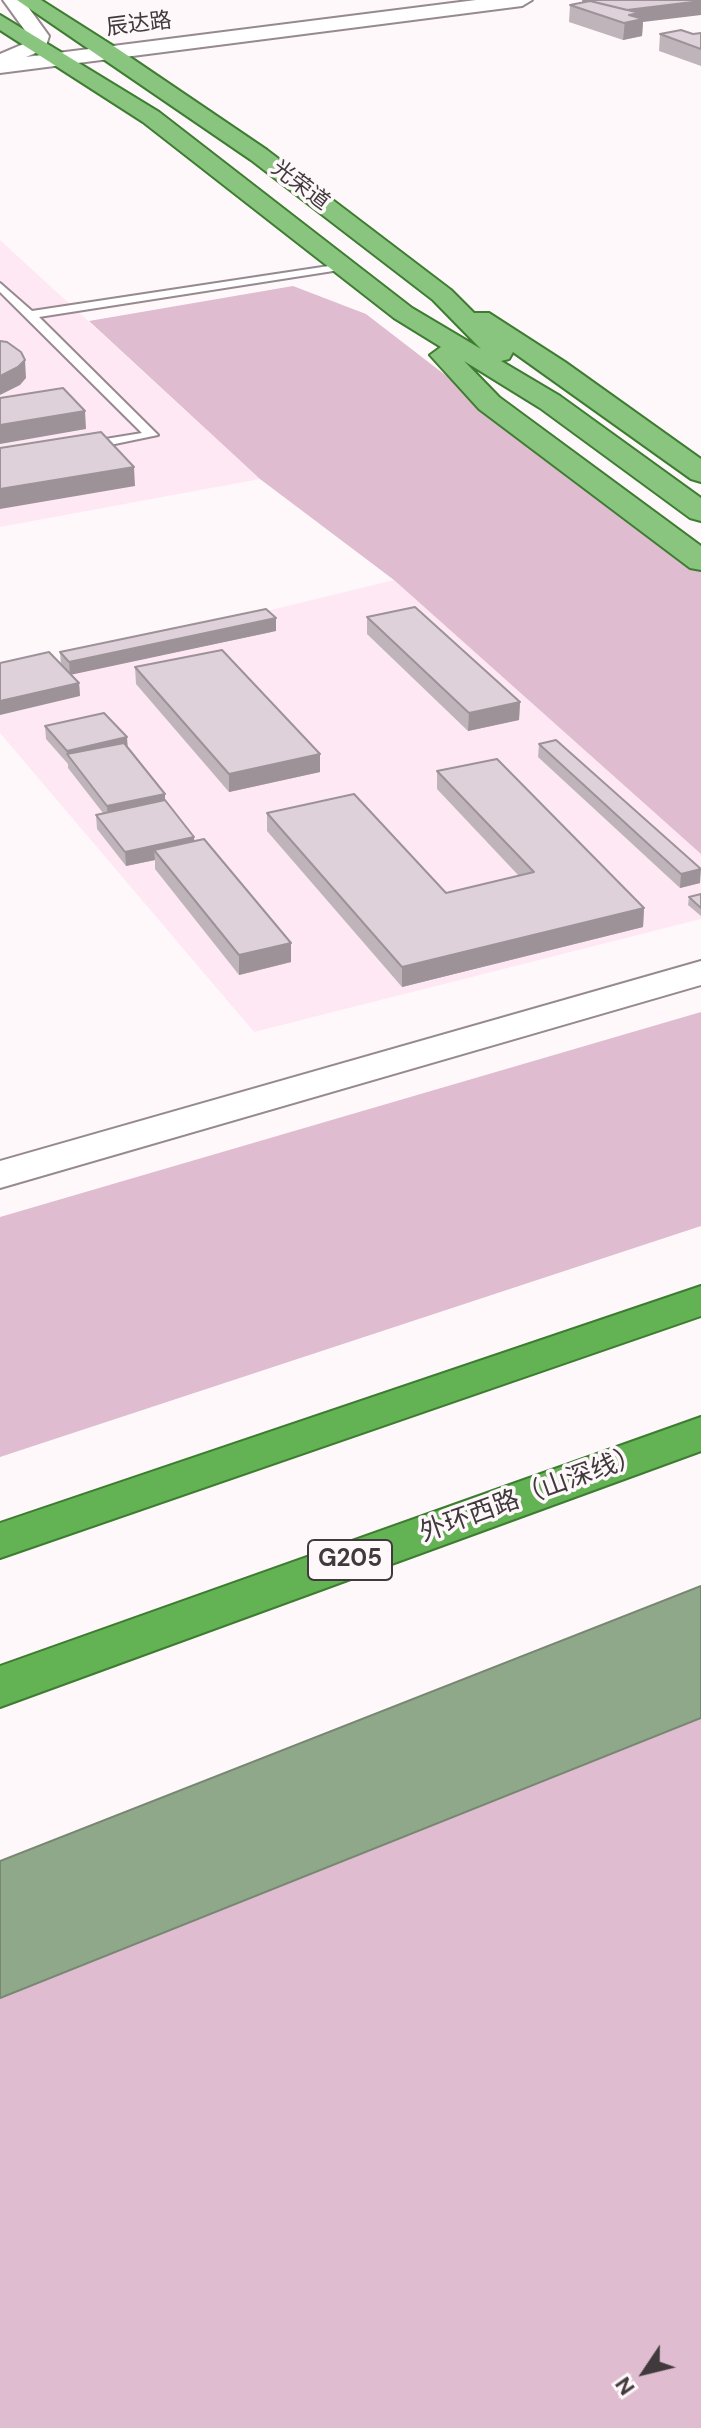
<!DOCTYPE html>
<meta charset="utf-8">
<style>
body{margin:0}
#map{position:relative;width:701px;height:2428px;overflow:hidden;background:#fef8fb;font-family:"DM Sans",sans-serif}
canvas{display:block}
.north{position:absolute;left:605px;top:2332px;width:80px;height:80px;-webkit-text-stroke:6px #fef8fb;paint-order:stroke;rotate:235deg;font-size:22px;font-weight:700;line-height:32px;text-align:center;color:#403a3d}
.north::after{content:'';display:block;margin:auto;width:28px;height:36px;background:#403a3d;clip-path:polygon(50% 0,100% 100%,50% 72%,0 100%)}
</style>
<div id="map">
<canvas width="701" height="2428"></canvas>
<div class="north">N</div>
</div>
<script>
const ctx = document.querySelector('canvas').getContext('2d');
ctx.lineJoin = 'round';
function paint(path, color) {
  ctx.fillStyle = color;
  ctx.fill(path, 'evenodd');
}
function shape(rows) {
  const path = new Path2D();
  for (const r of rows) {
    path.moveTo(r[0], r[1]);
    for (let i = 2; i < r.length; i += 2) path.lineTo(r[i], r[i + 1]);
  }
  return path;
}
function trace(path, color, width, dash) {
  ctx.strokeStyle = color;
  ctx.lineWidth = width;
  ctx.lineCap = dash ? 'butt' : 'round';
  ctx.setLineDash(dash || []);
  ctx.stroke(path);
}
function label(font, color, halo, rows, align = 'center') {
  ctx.font = font + ' "DM Sans","Noto Sans SC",sans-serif';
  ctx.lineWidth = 7;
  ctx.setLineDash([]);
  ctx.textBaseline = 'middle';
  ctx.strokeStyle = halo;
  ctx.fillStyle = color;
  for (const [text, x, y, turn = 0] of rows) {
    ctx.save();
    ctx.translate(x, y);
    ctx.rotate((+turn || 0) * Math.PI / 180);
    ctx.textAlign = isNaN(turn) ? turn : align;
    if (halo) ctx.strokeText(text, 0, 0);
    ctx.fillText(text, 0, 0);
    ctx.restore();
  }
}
paint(shape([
 [0,240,260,479,0,527],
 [394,580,701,854,701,919,254,1032,0,733,0,676]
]), '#fee8f4');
paint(shape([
 [293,286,366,314,701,572,701,854,394,580,260,479,89,321],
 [701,1012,701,1226,0,1457,0,1217],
 [701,1718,701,2428,0,2428,0,1998]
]), '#dfbccf');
const water = shape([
 [701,1586,701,1718,0,1998,0,1861,701,1586]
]);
paint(water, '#8ea889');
trace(water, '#778772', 2);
const service = shape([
 [342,264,348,267,346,269,39,317,158,435,86,450,80,446,81,443,142,433,0,292,0,283,32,311,342,264]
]);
const tertiary = shape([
 [3,0,23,0,49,36,45,49,26,57,476,0,532,0,522,6,0,73,0,54,28,42,29,36,3,0],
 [701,961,701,985,0,1188,0,1161,701,961]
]);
const primary = shape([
 [17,0,41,0,118,49,267,150,451,290,474,313,489,313,565,362,701,459,701,482,691,479,513,352,509,359,501,361,560,396,701,498,701,521,690,518,540,408,464,361,499,397,701,546,701,570,690,568,479,409,430,355,441,347,394,318,143,122,0,30,0,15,159,112,412,308,481,349,433,300,251,160,17,0]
]);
const trunk = shape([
 [701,1286,701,1316,0,1558,0,1523,701,1286],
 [701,1417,701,1451,0,1707,0,1666,701,1417]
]);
trace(service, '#978990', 4);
trace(tertiary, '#978990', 4);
trace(primary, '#3d7c31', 4);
trace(trunk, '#3d7c31', 4);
paint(service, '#fff');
paint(tertiary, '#fff');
paint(primary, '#8ac57f');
paint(trunk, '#63b254');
paint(shape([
 [583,1,643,22,642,36,623,40,569,22,570,5,583,3],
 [701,33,701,66,659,51,660,34,693,34],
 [367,617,520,702,519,720,468,731,367,634],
 [276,631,71,674,79,683,80,696,61,665,60,652],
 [135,667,320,772,229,792,136,684],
 [45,726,127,737,127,747,165,794,165,800,195,841,291,962,239,975,155,869,155,860,126,866,97,829,96,815,103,813,68,768,68,764,46,739],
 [539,744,700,883,680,888,538,757],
 [437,771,644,908,643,927,402,987,267,831,267,813,446,893,519,876,437,789],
 [701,894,701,916,688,905,689,897]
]), '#c0b4bb');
paint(shape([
 [701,1,701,15,643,22,642,36,623,40,626,10],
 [25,360,26,378,20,385,0,395,0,376],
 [85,411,86,429,0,444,0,425],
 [134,467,135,486,0,509,0,489],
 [276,618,276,631,70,675,69,662],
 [79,683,80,696,0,715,0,701],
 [520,702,519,720,468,731,469,713],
 [127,737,128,751,67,754,67,751],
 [320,754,320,772,229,792,229,774],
 [165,794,165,807,108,819,107,806],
 [194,837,195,851,154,850,155,860,126,866,125,852],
 [701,869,700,883,680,888,681,874],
 [644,908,643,927,402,987,402,967],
 [291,943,291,962,239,975,239,955]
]), '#9c9298');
const building = shape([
 [588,0,701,0,701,1,627,10,590,1,583,1,588,0],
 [590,1,640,13,629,15,643,19,624,23,570,5,590,1],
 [681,30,693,34,701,33,701,49,660,34,681,30],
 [0,341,7,342,21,352,25,360,18,367,0,376,0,341],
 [63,388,85,411,0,425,0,398,63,388],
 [101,432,134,467,0,489,0,448,101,432],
 [415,607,520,702,469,713,367,617,415,607],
 [266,609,276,618,69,662,60,652,266,609],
 [222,650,320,754,229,774,135,667,222,650],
 [49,652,79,683,0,701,0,663,49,652],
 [104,713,127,737,67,751,45,726,104,713],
 [556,740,701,869,681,874,539,744,556,740],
 [124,743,165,794,107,806,67,754,124,743],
 [497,759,644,908,402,967,267,813,354,794,446,893,534,872,437,771,497,759],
 [165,800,194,837,125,852,96,815,165,800],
 [204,839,291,943,239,955,154,850,204,839],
 [701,894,701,908,689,897,701,894]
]);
paint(building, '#dfd1d9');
trace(building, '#9c9298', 2);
label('22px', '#403a3d', '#fef8fb', [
 ["辰达路",139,25,-7],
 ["光荣道",300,186,37]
]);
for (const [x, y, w] of [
 [350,1560,84]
]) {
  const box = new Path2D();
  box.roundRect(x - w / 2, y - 20, w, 40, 6);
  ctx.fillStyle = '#fef8fb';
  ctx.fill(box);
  trace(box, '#403a3d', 2);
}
label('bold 24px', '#403a3d', null, [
 ["G205",350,1560]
]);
label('26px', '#403a3d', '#fef8fb', [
 ["外环西路（山深线）",531,1495,-20]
]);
</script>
